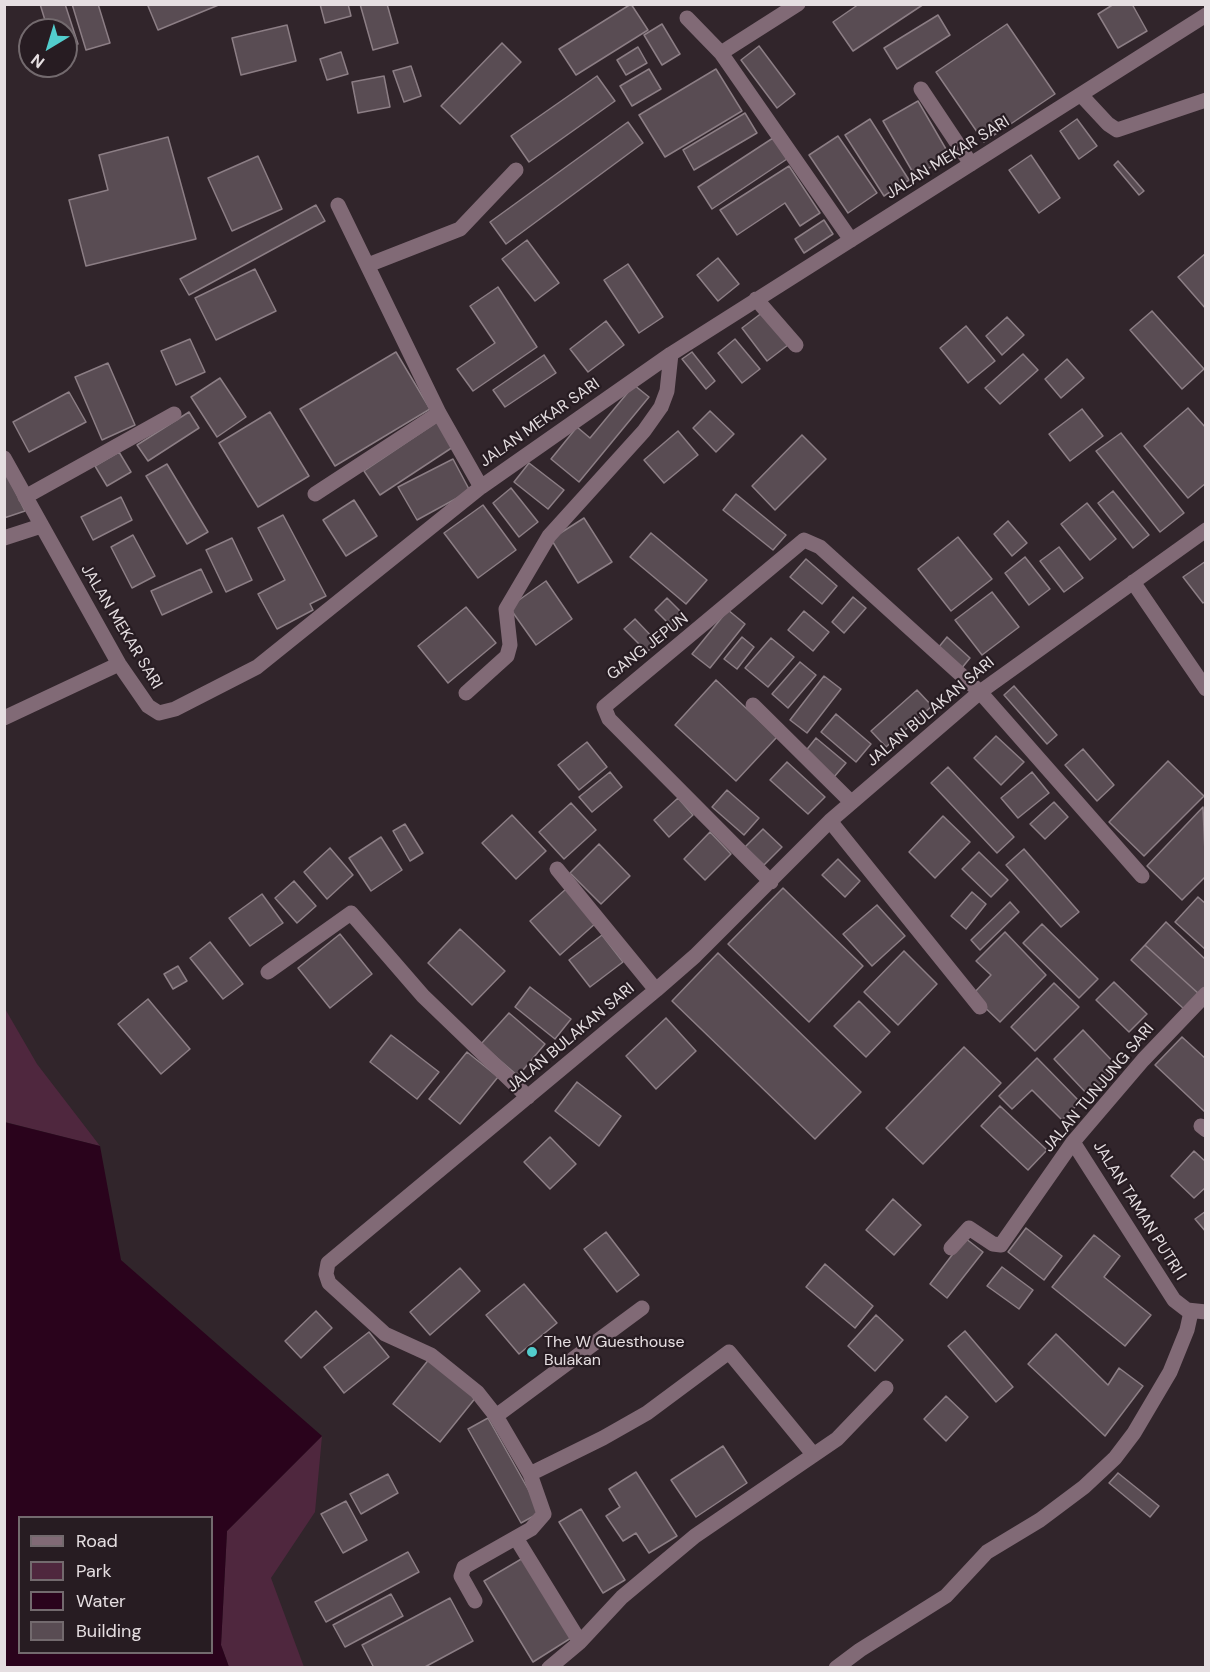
<!DOCTYPE html>
<style>
body{margin:0}
#map{position:relative;width:1210px;height:1672px;overflow:hidden;background:#31252b;font-family:"DM Sans",sans-serif}
canvas{display:block}
.frame{position:absolute;inset:0;border:6px solid #e5dee1;pointer-events:none}
.legend{position:absolute;left:18px;top:1516px;width:195px;height:138px;box-sizing:border-box;background:#271c22;border:2px solid #736a6e;margin:0;padding:8px 10px;list-style:none;font-size:18px;color:#e5dee1}
.legend li{display:flex;align-items:center;gap:12px;height:30px}
.legend b{width:30px;border:2px solid #736a6e}
.north{position:absolute;left:18px;top:18px;width:60px;height:60px;box-sizing:border-box;background:#271c22;border:2px solid #736a6e;border-radius:50%;rotate:218deg;font-size:16px;font-weight:700;line-height:24px;text-align:center;color:#e5dee1}
.north::after{content:'';display:block;margin:auto;width:21px;height:27px;background:#52cdcd;clip-path:polygon(50% 0,100% 100%,50% 72%,0 100%)}
</style>
<div id="map">
<canvas width="1210" height="1672"></canvas>
<div class="frame"></div>
<ul class="legend">
<li><b style="height:8px;background:#816a76"></b>Road</li>
<li><b style="height:16px;background:#4f273e"></b>Park</li>
<li><b style="height:16px;background:#2a031c"></b>Water</li>
<li><b style="height:16px;background:#594c53"></b>Building</li>
</ul>
<div class="north">N</div>
</div>
<script>
const ctx = document.querySelector('canvas').getContext('2d');
ctx.lineJoin = 'round';
function paint(path, color) {
  ctx.fillStyle = color;
  ctx.fill(path, 'evenodd');
}
function shape(rows) {
  const path = new Path2D();
  for (const r of rows) {
    path.moveTo(r[0], r[1]);
    for (let i = 2; i < r.length; i += 2) path.lineTo(r[i], r[i + 1]);
  }
  return path;
}
function trace(path, color, width, dash) {
  ctx.strokeStyle = color;
  ctx.lineWidth = width;
  ctx.lineCap = dash ? 'butt' : 'round';
  ctx.setLineDash(dash || []);
  ctx.stroke(path);
}
function label(font, color, halo, rows, align = 'center') {
  ctx.font = font + ' "DM Sans",sans-serif';
  ctx.lineWidth = 4.5;
  ctx.setLineDash([]);
  ctx.textBaseline = 'middle';
  ctx.strokeStyle = halo;
  ctx.fillStyle = color;
  for (const [text, x, y, turn = 0] of rows) {
    ctx.save();
    ctx.translate(x, y);
    ctx.rotate((+turn || 0) * Math.PI / 180);
    ctx.textAlign = isNaN(turn) ? turn : align;
    if (halo) ctx.strokeText(text, 0, 0);
    ctx.fillText(text, 0, 0);
    ctx.restore();
  }
}
paint(shape([
 [4,1007,37,1064,100,1146,5,1122],
 [322,1436,315,1512,271,1578,304,1667,229,1667,221,1645,227,1531]
]), '#4f273e');
paint(shape([
 [4,1122,100,1146,121,1260,322,1436,227,1531,221,1645,229,1667,5,1667],
 [20,1518,212,1518,212,1652,20,1652]
]), '#2a031c');
const building = shape([
 [40,4,65,4,78,44,66,48,66,30,48,30,40,4],
 [72,4,98,4,110,43,86,50,72,4],
 [152,4,221,4,158,30,148,6,152,4],
 [320,4,348,4,351,16,325,23,320,4],
 [360,4,387,4,398,43,373,50,360,4],
 [631,4,648,30,576,75,559,49,631,4],
 [859,4,924,4,853,51,833,22,859,4],
 [1114,4,1132,4,1147,31,1118,48,1098,14,1114,4],
 [938,15,950,35,897,69,884,48,938,15],
 [662,24,680,54,662,65,644,35,662,24],
 [1007,24,1055,94,984,142,936,72,1007,24],
 [287,25,296,61,241,75,232,38,287,25],
 [502,43,521,62,460,124,441,106,502,43],
 [759,46,795,94,777,108,741,60,759,46],
 [638,47,647,63,626,75,617,60,638,47],
 [341,52,348,74,327,80,320,59,341,52],
 [411,66,421,96,404,102,393,71,411,66],
 [649,69,661,89,632,106,620,86,649,69],
 [716,69,742,111,665,157,639,115,716,69],
 [384,76,390,107,358,113,352,82,384,76],
 [597,76,615,101,529,162,511,136,597,76],
 [918,101,950,156,915,176,883,121,918,101],
 [745,113,757,133,694,170,683,150,745,113],
 [870,119,909,180,884,196,845,135,870,119],
 [1077,119,1097,146,1079,159,1060,131,1077,119],
 [628,122,643,143,506,244,490,222,628,122],
 [838,136,877,193,848,213,809,155,838,136],
 [168,137,196,239,86,266,69,200,108,190,99,155,168,137],
 [773,138,787,159,712,209,698,187,773,138],
 [1031,155,1060,198,1039,213,1009,170,1031,155],
 [258,156,282,209,232,231,208,178,258,156],
 [1118,161,1144,191,1139,195,1114,165,1118,161],
 [789,166,820,213,800,226,785,203,737,235,720,210,789,166],
 [316,205,325,221,189,295,180,279,316,205],
 [824,220,833,234,804,253,795,239,824,220],
 [527,240,559,283,535,301,502,259,527,240],
 [1206,253,1206,309,1178,277,1206,253],
 [718,258,739,284,718,301,697,275,718,258],
 [628,264,663,317,639,333,604,280,628,264],
 [255,269,276,311,216,340,195,298,255,269],
 [498,287,537,347,473,391,457,369,495,343,470,306,498,287],
 [1152,311,1204,369,1182,389,1130,330,1152,311],
 [763,312,788,345,767,361,742,328,763,312],
 [1007,317,1024,335,1002,355,986,336,1007,317],
 [606,321,624,345,588,372,570,349,606,321],
 [966,326,995,361,968,383,940,348,966,326],
 [190,339,205,372,176,385,161,351,190,339],
 [735,339,760,369,742,383,718,353,735,339],
 [396,352,430,409,335,466,300,409,396,352],
 [692,352,715,381,706,389,682,359,692,352],
 [1023,354,1038,370,1000,404,985,388,1023,354],
 [544,355,556,373,505,407,493,390,544,355],
 [1067,359,1084,378,1061,398,1045,379,1067,359],
 [108,363,135,425,102,440,75,377,108,363],
 [220,378,246,417,217,437,191,397,220,378],
 [634,385,649,397,579,482,551,459,577,427,590,438,634,385],
 [69,392,86,422,29,452,13,422,69,392],
 [1188,408,1206,428,1206,483,1188,498,1144,446,1188,408],
 [1082,409,1103,436,1070,461,1049,434,1082,409],
 [710,411,734,434,716,452,693,428,710,411],
 [189,412,199,428,148,461,137,445,189,412],
 [270,412,309,476,258,507,219,443,270,412],
 [437,422,453,447,380,495,364,471,437,422],
 [678,431,698,455,664,483,644,460,678,431],
 [1121,433,1184,513,1160,532,1096,451,1121,433],
 [802,435,826,459,775,510,752,486,802,435],
 [119,452,131,472,107,486,95,466,119,452],
 [453,459,470,491,417,520,398,487,453,459],
 [529,463,564,490,548,509,514,482,529,463],
 [167,464,208,532,187,544,146,476,167,464],
 [4,469,25,511,4,518,4,469],
 [511,488,538,522,519,537,493,503,511,488],
 [1113,491,1149,535,1133,548,1098,503,1113,491],
 [736,494,786,535,773,550,723,510,736,494],
 [121,497,132,520,93,540,81,517,121,497],
 [354,500,377,536,346,556,323,520,354,500],
 [1087,503,1116,539,1090,560,1061,524,1087,503],
 [483,505,516,550,478,578,444,533,483,505],
 [283,515,326,596,310,604,313,610,277,629,258,594,285,580,258,528,283,515],
 [584,518,612,562,578,583,551,539,584,518],
 [1008,521,1027,543,1012,556,994,534,1008,521],
 [651,533,707,580,686,604,630,557,651,533],
 [133,535,155,576,132,588,111,547,133,535],
 [958,537,992,579,951,611,918,569,958,537],
 [232,538,252,580,226,592,206,550,232,538],
 [1059,547,1083,578,1064,592,1040,561,1059,547],
 [1025,557,1050,589,1029,605,1005,573,1025,557],
 [806,559,837,586,822,604,790,577,806,559],
 [1206,561,1206,601,1203,603,1183,577,1206,561],
 [201,569,212,592,162,615,151,591,201,569],
 [546,581,572,619,536,645,509,607,546,581],
 [992,592,1019,627,982,655,955,620,992,592],
 [853,597,866,608,844,633,832,622,853,597],
 [667,598,686,617,674,629,655,610,667,598],
 [466,607,496,643,448,683,418,646,466,607],
 [728,610,745,624,710,668,692,654,728,610],
 [804,611,829,632,813,651,788,630,804,611],
 [635,619,657,642,647,652,624,629,635,619],
 [742,637,754,647,737,669,724,659,742,637],
 [947,637,970,658,961,669,938,648,947,637],
 [771,638,794,657,768,687,745,668,771,638],
 [800,662,816,675,788,708,772,694,800,662],
 [824,676,841,689,807,733,790,720,824,676],
 [716,680,777,737,736,781,675,725,716,680],
 [1014,686,1057,735,1047,744,1004,695,1014,686],
 [917,690,932,706,886,747,871,731,917,690],
 [836,714,871,744,856,762,821,732,836,714],
 [996,736,1024,762,1001,785,974,758,996,736],
 [816,738,846,763,834,777,804,753,816,738],
 [587,742,607,767,579,790,558,765,587,742],
 [1083,749,1114,785,1097,801,1065,765,1083,749],
 [1168,761,1204,796,1144,856,1109,822,1168,761],
 [787,762,825,797,808,814,770,780,787,762],
 [948,767,1014,837,997,853,931,783,948,767],
 [610,772,622,787,592,812,579,797,610,772],
 [1032,772,1049,793,1018,818,1001,798,1032,772],
 [727,790,759,818,744,835,712,807,727,790],
 [678,798,693,815,669,837,654,820,678,798],
 [1054,802,1068,817,1045,839,1030,824,1054,802],
 [571,803,596,830,564,859,539,832,571,803],
 [1203,807,1206,876,1182,900,1147,866,1203,807],
 [512,815,546,851,516,879,482,843,512,815],
 [943,816,970,842,935,878,909,852,943,816],
 [405,824,423,853,410,861,393,831,405,824],
 [763,829,782,847,764,865,745,847,763,829],
 [710,832,731,854,705,880,684,859,710,832],
 [381,837,402,870,371,891,349,858,381,837],
 [599,844,630,876,601,904,570,873,599,844],
 [330,848,353,875,327,899,304,872,330,848],
 [1024,849,1079,912,1061,927,1006,865,1024,849],
 [979,852,1008,880,991,897,962,869,979,852],
 [838,859,860,881,845,897,822,875,838,859],
 [294,881,316,906,297,923,275,898,294,881],
 [783,888,863,966,809,1022,728,944,783,888],
 [566,889,596,923,560,955,530,921,566,889],
 [972,892,986,904,966,929,951,916,972,892],
 [262,894,283,923,250,946,229,918,262,894],
 [1198,897,1206,904,1206,950,1175,922,1198,897],
 [1010,902,1019,912,980,950,971,940,1010,902],
 [877,905,905,936,872,966,843,934,877,905],
 [1166,922,1206,960,1206,987,1199,994,1145,945,1166,922],
 [1042,924,1098,979,1079,998,1023,943,1042,924],
 [460,929,505,971,472,1005,428,963,460,929],
 [1005,932,1046,975,1000,1022,972,995,991,975,976,961,1005,932],
 [340,934,372,974,330,1008,298,968,340,934],
 [602,935,623,962,590,987,569,960,602,935],
 [210,942,243,984,223,999,190,958,210,942],
 [1145,945,1199,994,1184,1009,1131,960,1145,945],
 [904,951,937,984,898,1025,864,992,904,951],
 [718,953,861,1092,815,1139,672,1001,718,953],
 [178,966,187,981,173,989,164,974,178,966],
 [1114,982,1147,1014,1129,1032,1096,1000,1114,982],
 [1054,983,1079,1007,1035,1051,1011,1027,1054,983],
 [530,987,571,1019,555,1039,515,1007,530,987],
 [148,999,190,1049,161,1074,118,1024,148,999],
 [859,1001,890,1032,866,1057,834,1026,859,1001],
 [509,1013,545,1044,518,1076,481,1044,509,1013],
 [666,1018,696,1051,656,1089,626,1056,666,1018],
 [1083,1030,1119,1068,1090,1097,1054,1059,1083,1030],
 [391,1035,439,1072,417,1099,370,1062,391,1035],
 [1182,1037,1206,1059,1206,1113,1155,1065,1182,1037],
 [964,1047,1001,1083,923,1164,886,1128,964,1047],
 [467,1052,498,1077,460,1124,429,1099,467,1052],
 [1037,1058,1080,1102,1062,1120,1032,1090,1012,1109,999,1096,1037,1058],
 [577,1082,621,1116,599,1146,555,1111,577,1082],
 [1000,1106,1047,1150,1028,1170,981,1126,1000,1106],
 [550,1137,576,1164,550,1189,524,1162,550,1137],
 [1194,1151,1206,1162,1206,1187,1194,1198,1171,1176,1194,1151],
 [893,1199,921,1225,894,1255,866,1230,893,1199],
 [1206,1211,1206,1232,1195,1219,1206,1211],
 [1026,1228,1062,1256,1044,1280,1008,1252,1026,1228],
 [606,1232,639,1275,617,1292,584,1249,606,1232],
 [1094,1235,1120,1256,1104,1277,1151,1315,1125,1346,1052,1287,1094,1235],
 [965,1238,983,1252,947,1298,930,1284,965,1238],
 [825,1264,873,1306,855,1328,806,1287,825,1264],
 [1002,1267,1033,1290,1019,1309,987,1286,1002,1267],
 [460,1268,480,1291,430,1335,410,1312,460,1268],
 [524,1284,557,1323,519,1354,486,1315,524,1284],
 [316,1311,332,1328,301,1358,285,1341,316,1311],
 [876,1315,903,1340,875,1371,848,1346,876,1315],
 [965,1331,1013,1387,996,1402,948,1346,965,1331],
 [369,1332,389,1357,344,1393,324,1367,369,1332],
 [1056,1334,1108,1385,1119,1368,1143,1386,1105,1436,1028,1364,1056,1334],
 [430,1358,477,1396,440,1442,393,1404,430,1358],
 [946,1396,968,1417,946,1441,924,1419,946,1396],
 [488,1418,541,1512,521,1523,468,1429,488,1418],
 [723,1446,747,1483,696,1517,671,1480,723,1446],
 [636,1472,677,1536,649,1553,636,1533,623,1541,606,1516,620,1507,609,1489,636,1472],
 [1118,1473,1159,1506,1150,1517,1109,1483,1118,1473],
 [388,1474,398,1493,361,1514,350,1494,388,1474],
 [346,1501,367,1540,343,1553,321,1514,346,1501],
 [581,1509,625,1580,603,1593,559,1522,581,1509],
 [408,1552,419,1572,326,1622,315,1602,408,1552],
 [523,1558,571,1638,533,1662,484,1581,523,1558],
 [391,1594,403,1616,345,1647,333,1625,391,1594],
 [450,1598,473,1641,423,1668,374,1668,362,1645,450,1598]
]);
paint(building, '#594c53');
trace(building, '#8c7e85', 1.5);
trace(shape([
 [687,18,721,53,851,240],
 [721,53,798,4],
 [921,89,971,164],
 [1081,95,1108,124,1117,130,1206,100],
 [338,205,439,413,481,487],
 [368,265,460,229,516,170],
 [756,299,796,345],
 [4,458,119,664,148,706,159,713,175,709,257,667,481,487,671,354,1206,15],
 [315,494,439,413],
 [25,497,174,414],
 [4,538,41,526],
 [1133,582,1206,689],
 [466,693,507,656,510,645,506,609,549,536,644,431,661,407,667,391,671,354],
 [753,705,851,802],
 [4,718,119,664],
 [830,821,980,1007],
 [557,869,656,990],
 [771,882,609,719,604,707,804,540,820,547,980,692,1142,876],
 [268,972,351,913,423,996,528,1097],
 [1201,1126,1206,1130],
 [1073,1142,1174,1300,1187,1310,1206,1312],
 [951,1248,969,1228,993,1244,1001,1245,1073,1142,1143,1060,1206,994],
 [496,1416,642,1308],
 [530,1474,603,1438,647,1413,729,1352,813,1454],
 [516,1538,580,1642],
 [475,1601,461,1576,464,1567,531,1529,544,1514,530,1474,496,1416,477,1392,431,1355,385,1334,329,1283,326,1274,328,1263,656,990,695,956,830,821,980,692,1206,530],
 [549,1668,580,1642,622,1597,695,1536,837,1439,886,1388],
 [836,1668,860,1650,946,1596,987,1552,1040,1520,1084,1487,1115,1458,1134,1433,1170,1372,1187,1330,1191,1312]
]), '#816a76', 15);
for (const [x, y, r, color] of [
 [532,1352,6,"#52cdcd"]
]) {
  const dot = new Path2D();
  dot.arc(x, y, r, 0, 2 * Math.PI);
  ctx.fillStyle = color;
  ctx.fill(dot);
  trace(dot, '#271c22', 2);
}
label('16px', '#e5dee1', '#271c22', [
 ["JALAN MEKAR SARI",948,158,-32],
 ["JALAN MEKAR SARI",540,423,-35],
 ["JALAN MEKAR SARI",121,627,59],
 ["GANG JEPUN",648,647,-38],
 ["JALAN BULAKAN SARI",931,712,-40],
 ["JALAN BULAKAN SARI",571,1038,-40],
 ["JALAN TUNJUNG SARI",1099,1088,-50],
 ["JALAN TAMAN PUTRI I",1139,1211,58]
]);
label('16px', '#e5dee1', '#271c22', [
 ["The W Guesthouse",544,1343],
 ["Bulakan",544,1361]
], 'left');
</script>
